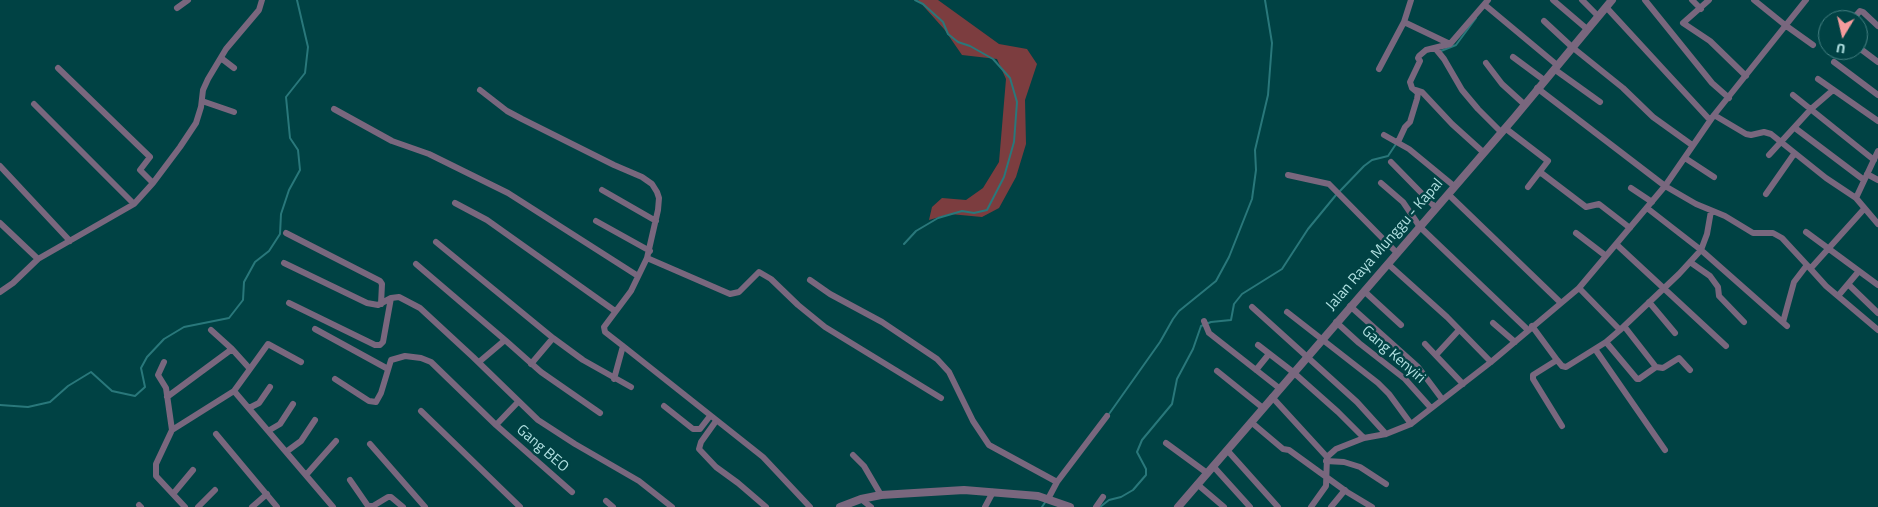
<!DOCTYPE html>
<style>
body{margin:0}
#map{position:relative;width:1878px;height:507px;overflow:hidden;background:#004244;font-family:"Titillium Web",sans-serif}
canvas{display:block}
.north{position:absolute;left:1818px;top:10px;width:50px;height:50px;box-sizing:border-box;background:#004244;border:1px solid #468183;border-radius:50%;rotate:189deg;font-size:14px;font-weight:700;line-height:20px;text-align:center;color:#b0e0e1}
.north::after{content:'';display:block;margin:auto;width:18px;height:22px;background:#f59b9c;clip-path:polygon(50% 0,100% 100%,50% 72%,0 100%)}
</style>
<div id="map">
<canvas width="1878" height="507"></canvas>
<div class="north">U</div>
</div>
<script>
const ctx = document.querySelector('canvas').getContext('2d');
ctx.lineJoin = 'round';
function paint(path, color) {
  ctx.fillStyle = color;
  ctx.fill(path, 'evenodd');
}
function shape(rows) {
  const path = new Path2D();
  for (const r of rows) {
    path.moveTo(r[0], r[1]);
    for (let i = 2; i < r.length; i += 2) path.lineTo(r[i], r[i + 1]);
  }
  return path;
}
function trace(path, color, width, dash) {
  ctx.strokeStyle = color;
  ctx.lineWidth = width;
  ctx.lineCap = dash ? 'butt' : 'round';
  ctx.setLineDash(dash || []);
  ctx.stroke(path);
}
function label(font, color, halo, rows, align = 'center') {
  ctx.font = font + ' "Titillium Web",sans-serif';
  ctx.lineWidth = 5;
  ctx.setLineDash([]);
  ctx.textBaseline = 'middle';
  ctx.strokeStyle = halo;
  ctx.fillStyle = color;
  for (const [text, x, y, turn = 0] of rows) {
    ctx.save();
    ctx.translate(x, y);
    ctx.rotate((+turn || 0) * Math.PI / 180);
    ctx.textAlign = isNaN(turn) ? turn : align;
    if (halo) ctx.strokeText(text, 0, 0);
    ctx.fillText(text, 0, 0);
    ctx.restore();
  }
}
paint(shape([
 [918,0,938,0,999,44,1027,49,1037,64,1025,100,1026,144,1016,177,999,208,982,217,950,214,929,220,932,207,942,198,966,200,983,188,999,162,1006,79,997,59,962,55,944,29]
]), '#7c3d3f');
trace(shape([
 [1441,51,1456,45,1476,18],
 [1339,192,1364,166,1372,160,1388,156,1396,144],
 [904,244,916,231,938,218,962,211,974,213,987,210,1004,177,1014,142,1017,102,1010,78,993,59,970,46,958,42,948,34,943,22,923,4,915,0],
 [0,405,28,407,50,402,68,386,91,372,112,391,135,396,145,387,141,368,147,357,164,339,184,327,229,318,243,300,244,282,255,262,269,251,280,234,281,214,289,190,300,170,298,150,290,138,286,97,305,73,308,47,297,0],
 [1109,414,1160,342,1173,319,1179,311,1216,281,1229,257,1252,199,1256,170,1255,150,1268,95,1272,43,1265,0],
 [1042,507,1046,501],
 [1100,507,1109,500,1121,497,1133,490,1146,475,1146,469,1137,452,1142,440,1172,404,1177,379,1193,349,1201,326,1211,322,1231,320,1234,304,1242,294,1282,269,1308,229,1336,195]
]), '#29787b', 2);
trace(shape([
 [1553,0,1587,29],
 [1582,0,1598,16],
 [1645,0,1712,83,1729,98],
 [1692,0,1701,9],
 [1709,0,1683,23,1710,41,1746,76],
 [1754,0,1785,25,1813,45],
 [1485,5,1557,65],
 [1606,7,1710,120],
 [177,8,188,0],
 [1852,20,1860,11,1863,12,1878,26],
 [1544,21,1572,47,1623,88,1653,117,1692,145],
 [1404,22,1450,44],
 [1858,47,1878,62],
 [1435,48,1444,59,1462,90,1478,109,1501,132],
 [1513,57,1544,80],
 [221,58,234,68],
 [1834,62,1878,95],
 [1486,63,1502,84,1524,104],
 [58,68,150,157,140,170,153,183],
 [1379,69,1404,22,1411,0],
 [1554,69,1600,102],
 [1818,79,1878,121],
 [1537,88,1665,186,1696,204,1725,216,1753,233,1773,233,1782,238,1807,265,1794,282,1783,322],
 [480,90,507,111,522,119,614,165,642,177,652,184,657,192,659,198,658,210,647,258,631,291,604,327,605,332,623,346],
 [1416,90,1422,92,1452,124,1483,152],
 [1793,95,1874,160],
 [202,101,234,112],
 [34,104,134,204],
 [334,109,392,141,429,154,508,193,638,276],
 [1714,115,1746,134,1751,135,1764,132,1771,134,1826,178,1856,198,1878,224],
 [1505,128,1548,161,1528,187],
 [1795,128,1864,180],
 [1384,135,1409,149,1454,186],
 [1398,142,1405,127,1410,122,1417,99,1418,93,1412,88,1410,82,1420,61,1418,58,1419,56,1426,50,1450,44,1488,0],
 [1769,155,1811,109,1833,90],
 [1685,158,1714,177],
 [1391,162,1436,208],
 [0,166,70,241],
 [1540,172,1586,207,1599,204,1630,228],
 [1867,174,1878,180],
 [1288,175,1329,184,1397,253],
 [1381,183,1403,202,1420,227,1528,330],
 [1631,188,1652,202],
 [602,190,656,221],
 [1448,194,1560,302],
 [1766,194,1794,154],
 [1856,198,1878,151],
 [455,203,487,220,615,311],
 [1647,208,1701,250,1787,326],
 [596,221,650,251],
 [0,223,38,259,134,204,153,183,180,147,196,123,201,107,203,90,208,79,226,49,259,10,262,0],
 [1806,232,1878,285],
 [286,233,380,281,382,284,381,304],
 [1576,233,1606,256],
 [436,242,553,338],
 [1616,244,1726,346],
 [647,258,730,294,739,292,759,272,771,279,798,305,825,327,941,398],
 [1690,262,1710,276,1718,287,1719,296,1744,322],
 [284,263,367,303,378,305,391,298,399,297,420,308,473,357,538,420,575,444,639,481,672,507],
 [416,264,505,340,479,362],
 [1388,264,1447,317,1491,362],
 [1807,265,1826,286,1878,330],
 [1811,268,1864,209],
 [810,280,830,294,882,322,937,359,949,372,973,421,989,445,1057,482],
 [1848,284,1878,313],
 [1579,288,1620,330,1679,274,1701,250,1707,234,1711,211],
 [1364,291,1401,325],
 [0,292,13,283,38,259],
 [1838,296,1859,271],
 [1649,302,1675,333],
 [289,303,375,345,380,345,383,342,391,298],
 [1350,306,1418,367,1442,399],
 [1252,307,1357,402,1386,434],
 [1287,312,1378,383,1389,394,1411,424],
 [1204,321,1209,333,1279,388],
 [1336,322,1359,343,1405,379,1431,408],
 [1493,323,1515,342],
 [1532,326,1557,360],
 [1624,326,1656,367,1663,368,1679,358,1690,370],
 [315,329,388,369],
 [211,330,232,349,250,369,234,391],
 [505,340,541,372,600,413],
 [1606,342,1637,379,1639,379,1656,367],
 [1425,344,1463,384],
 [1258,345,1293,372,1338,412,1364,438],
 [1595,349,1665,450],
 [1436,355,1459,330],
 [164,362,158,375,166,388,172,430],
 [531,364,553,338,583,360,631,387],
 [250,369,268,344,301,362],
 [1256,370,1269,354],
 [1217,371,1263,408],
 [335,379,369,401,376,402,381,393,391,360,405,356,421,358,431,362,496,425,518,402],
 [614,379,623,346,763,457,810,507],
 [167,397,232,349],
 [1272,397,1327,457],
 [664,406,693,429,700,429,710,416],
 [249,408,259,403,270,387],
 [421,411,520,507],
 [716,421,701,442,699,449,716,467,738,483,766,507],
 [1251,422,1283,449,1289,450,1347,492,1372,507],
 [496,425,572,492],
 [1562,426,1533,379,1533,375,1557,360,1562,366,1566,367,1606,342,1620,330],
 [268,431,280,424,293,404],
 [216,434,277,507],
 [1166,443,1207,473],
 [370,444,425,507],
 [1227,450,1278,507],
 [286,452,301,441,315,420],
 [853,455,864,466,881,495],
 [1326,461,1344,462,1360,467,1386,484],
 [1213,466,1250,507],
 [306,475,336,441],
 [350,480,368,506,373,506,388,497,391,497,403,507],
 [1197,484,1224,507],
 [173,494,193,470],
 [861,499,871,507],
 [1048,499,1057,482,1107,416],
 [606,501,613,507],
 [139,505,141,507],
 [185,507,156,476,156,464,172,430,234,391,333,507],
 [198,507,215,490],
 [252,507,267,494],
 [985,507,993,492],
 [1096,507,1103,497],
 [1311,507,1326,486,1327,457,1336,449,1364,438,1386,434,1411,424,1491,362,1579,288,1665,186,1714,115,1806,0],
 [1331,507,1345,490]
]), '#79677e', 6);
trace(shape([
 [840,507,861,499,881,495,964,490,1038,496,1070,507],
 [1178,507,1514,118,1612,0]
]), '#79677e', 8);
label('15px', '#b0e0e1', '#004244', [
 ["Jalan Raya Munggu - Kapal",1385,245,-49],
 ["Gang Kenyiri",1393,355,41],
 ["Gang BEO",542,449,41]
]);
</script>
